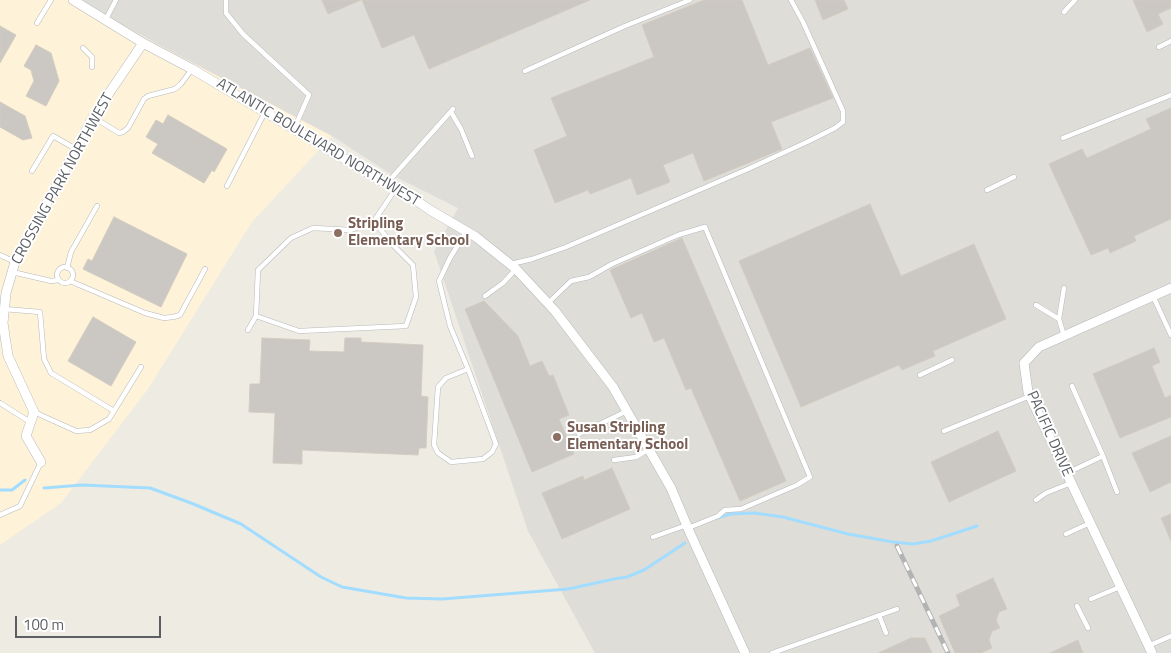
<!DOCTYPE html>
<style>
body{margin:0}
#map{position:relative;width:1171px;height:653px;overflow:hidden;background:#eeebe3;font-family:"Titillium Web",sans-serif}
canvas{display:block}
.scale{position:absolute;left:15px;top:616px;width:146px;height:22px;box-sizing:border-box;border:2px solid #5b5f64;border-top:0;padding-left:6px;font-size:15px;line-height:18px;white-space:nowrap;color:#5b5f64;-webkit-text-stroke:4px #fff;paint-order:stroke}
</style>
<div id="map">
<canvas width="1171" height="653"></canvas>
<div class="scale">100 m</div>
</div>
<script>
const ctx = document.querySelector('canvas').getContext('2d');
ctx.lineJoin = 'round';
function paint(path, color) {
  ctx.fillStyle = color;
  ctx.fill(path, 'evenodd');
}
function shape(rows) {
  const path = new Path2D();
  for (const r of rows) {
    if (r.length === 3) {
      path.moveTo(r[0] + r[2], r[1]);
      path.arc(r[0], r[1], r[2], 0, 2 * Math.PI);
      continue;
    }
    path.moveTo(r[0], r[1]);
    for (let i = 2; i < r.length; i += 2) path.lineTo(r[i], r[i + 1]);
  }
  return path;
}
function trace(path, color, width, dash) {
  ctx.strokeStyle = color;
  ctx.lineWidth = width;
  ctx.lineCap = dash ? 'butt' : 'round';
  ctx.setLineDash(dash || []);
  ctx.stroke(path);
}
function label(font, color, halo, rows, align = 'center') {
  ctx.font = font + ' "Titillium Web",sans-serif';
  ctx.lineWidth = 4;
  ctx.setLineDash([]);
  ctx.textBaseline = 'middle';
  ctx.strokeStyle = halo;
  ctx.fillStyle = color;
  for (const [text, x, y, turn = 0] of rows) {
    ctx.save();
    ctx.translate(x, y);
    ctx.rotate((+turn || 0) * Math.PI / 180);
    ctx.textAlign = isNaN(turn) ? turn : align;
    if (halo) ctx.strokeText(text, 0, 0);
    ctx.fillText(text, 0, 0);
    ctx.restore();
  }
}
paint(shape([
 [0,0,78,0,157,44,332,136,252,222,148,389,61,503,0,545]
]), '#fef2d8');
paint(shape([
 [78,0,1171,0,1171,653,595,653,528,531,434,251,458,208,392,175,332,136,157,44]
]), '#dfddd7');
trace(shape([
 [44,488,82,485,150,488,191,503,241,524,321,577,342,587,406,598,442,599,568,589,614,579,627,577,644,570,685,543],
 [0,490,12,490,25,480],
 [717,518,730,514,754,513,783,517,848,534,893,542,913,544,931,541,977,526]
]), '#a2ddff', 3);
const building = shape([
 [322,0,361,0,328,14,322,0],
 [362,0,590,0,429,69,414,35,382,48,362,0],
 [704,0,742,0,768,65,810,48,833,98,771,122,782,149,704,181,693,153,663,165,670,182,637,195,631,178,590,194,588,190,555,203,534,150,567,136,551,98,654,57,642,25,704,0],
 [815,0,844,0,848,9,823,20,815,0],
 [1133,0,1171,0,1171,8,1158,14,1163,24,1147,32,1133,0],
 [0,26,16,35,0,63,0,26],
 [36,45,51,53,59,81,46,106,26,96,34,81,31,70,24,66,36,45],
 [0,102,25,116,32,138,23,140,0,127,0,102],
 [1171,108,1171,219,1134,236,1136,241,1110,253,1108,248,1091,255,1049,164,1082,149,1087,158,1151,129,1146,119,1171,108],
 [168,115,227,149,214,172,212,170,204,183,152,153,158,144,146,137,156,120,163,124,168,115],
 [870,204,901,276,974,244,1006,319,933,351,935,356,902,370,899,365,801,407,739,261,870,204],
 [114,217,187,254,161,307,83,269,88,259,92,261,114,217],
 [682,238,786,481,740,501,691,388,686,390,664,338,654,342,642,313,631,318,610,270,682,238],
 [484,301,518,336,530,366,542,361,549,376,553,375,569,415,559,419,574,454,532,472,465,309,484,301],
 [93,317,136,342,111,386,68,361,93,317],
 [262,338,310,340,309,351,344,352,345,338,361,338,361,342,423,345,421,396,428,397,426,448,419,448,418,455,302,450,302,464,273,463,275,413,249,412,250,384,260,384,262,338],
 [1154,348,1160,362,1152,366,1165,398,1171,395,1171,417,1120,438,1093,374,1154,348],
 [998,431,1016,471,949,502,931,462,998,431],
 [1171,436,1171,482,1150,492,1132,453,1171,436],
 [612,468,630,509,562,539,542,493,583,476,584,480,612,468],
 [1171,514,1171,541,1161,518,1171,514],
 [993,578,1007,609,999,612,996,621,1000,628,992,631,989,640,992,648,981,653,955,653,939,616,960,606,956,595,993,578],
 [911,638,925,638,932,653,878,653,911,638],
 [1078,640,1083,653,1050,653,1078,640]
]);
paint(building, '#cbc7c2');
trace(building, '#d3ccc1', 1);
const lane = shape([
 [226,0,226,13,243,34,309,95,294,129],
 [1064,12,1075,0],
 [106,19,116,0],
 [37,23,51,0],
 [1159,47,1171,41],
 [83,48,92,57,92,67],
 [525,71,625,26,690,0],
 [451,112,461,129,472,156],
 [93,117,119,133,123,132,128,128,144,99,148,96,175,89,181,84,192,69],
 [1063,138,1171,95],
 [32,171,53,136,76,149],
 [387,183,453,109],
 [227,186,265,112],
 [987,190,1014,177],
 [466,232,450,258,439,281,450,326,468,369,496,444,492,452,483,459,451,462,438,453,434,445,438,387,446,378,468,369],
 [0,255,15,262],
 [511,264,532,259,566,247,748,169,807,142,835,128,843,122,843,111,803,22,791,0],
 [65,275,8],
 [67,268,71,252,97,206],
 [12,272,51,281,59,280],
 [70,281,145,313,164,318,173,317,180,315,205,269],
 [1064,288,1059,319,1064,336],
 [485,296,503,283,516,269],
 [1153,296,1171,335],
 [547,304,571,281,589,277,612,264,678,235,705,227,810,477,797,485,741,509,725,510,718,516,688,528],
 [1036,305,1059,319],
 [4,309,40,312,44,359,51,373,114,411],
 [256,316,299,331,406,326,416,297,413,265,392,244,374,221],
 [248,330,256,316,258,270,291,238,313,228,351,230,374,221,397,187],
 [920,375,952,360],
 [0,403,30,422],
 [34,412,76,431,90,430,109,419,141,367],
 [944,431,1030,396],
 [579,434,627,411],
 [1103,456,1117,492],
 [614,460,636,457,649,449],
 [1067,473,1103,456,1072,386],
 [1036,500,1046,493,1071,483],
 [0,515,20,506,41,462],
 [1066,534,1090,523],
 [653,537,687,525],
 [1091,599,1120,587],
 [1077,606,1088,628],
 [879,615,886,633],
 [1148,646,1171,636],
 [772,653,897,609]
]);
const street = shape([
 [73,0,143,43,192,69,387,184,397,187,430,210,476,237,516,269,555,311,613,387,671,488,690,533,745,653],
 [41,462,26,436,34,412,8,356,3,323,6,293,15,262,93,117,143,43],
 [1152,653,1028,392,1024,363,1039,347,1171,288]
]);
trace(lane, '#b5b9bd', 5.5);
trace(street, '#b5b9bd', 10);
trace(lane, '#fff', 4.5);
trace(street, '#fff', 9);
const rail = shape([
 [897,546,948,653]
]);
trace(rail, '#b2b3b4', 5);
trace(rail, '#fff', 3, [9]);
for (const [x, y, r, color] of [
 [338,233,5,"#8d6e63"],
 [557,437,5,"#8d6e63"]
]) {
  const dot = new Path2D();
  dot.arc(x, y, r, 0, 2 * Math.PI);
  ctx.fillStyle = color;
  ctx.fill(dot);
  trace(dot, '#fff', 2);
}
label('15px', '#5b5f64', '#fff', [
 ["ATLANTIC BOULEVARD NORTHWEST",318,143,31],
 ["CROSSING PARK NORTHWEST",63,179,-61],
 ["PACIFIC DRIVE",1049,434,66]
]);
label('bold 15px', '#785e54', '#fff', [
 ["Stripling",348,224],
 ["Elementary School",348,241],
 ["Susan Stripling",567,428],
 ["Elementary School",567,445]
], 'left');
</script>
